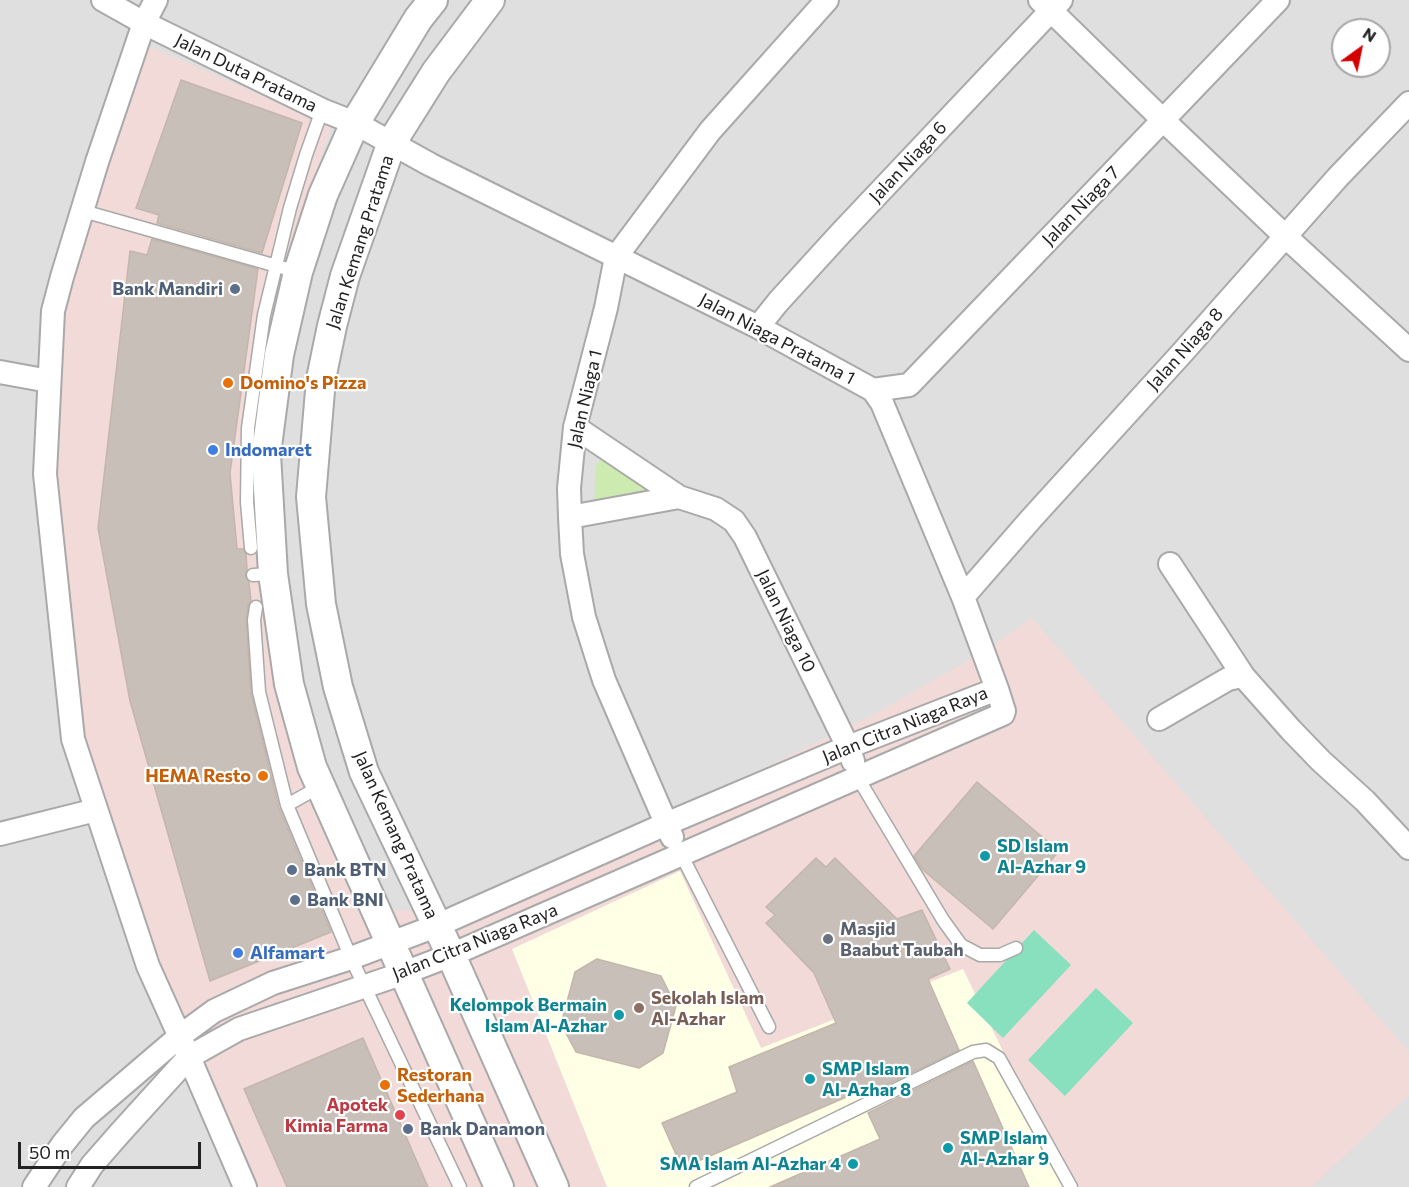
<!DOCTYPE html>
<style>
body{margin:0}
#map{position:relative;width:1409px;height:1187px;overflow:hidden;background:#f2efe9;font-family:Commissioner,sans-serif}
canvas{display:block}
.north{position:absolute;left:1331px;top:18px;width:60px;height:60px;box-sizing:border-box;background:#fff;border:2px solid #a7a7a7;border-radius:50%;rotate:33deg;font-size:16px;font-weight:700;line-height:24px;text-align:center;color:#222}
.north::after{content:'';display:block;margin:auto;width:21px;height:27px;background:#d40000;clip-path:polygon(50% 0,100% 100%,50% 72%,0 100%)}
.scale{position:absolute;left:18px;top:1142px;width:183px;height:27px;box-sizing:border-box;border:3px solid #222;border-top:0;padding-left:8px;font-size:18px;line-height:21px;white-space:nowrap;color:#222;-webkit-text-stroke:4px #fff;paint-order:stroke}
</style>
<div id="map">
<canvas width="1409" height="1187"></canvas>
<div class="north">N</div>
<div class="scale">50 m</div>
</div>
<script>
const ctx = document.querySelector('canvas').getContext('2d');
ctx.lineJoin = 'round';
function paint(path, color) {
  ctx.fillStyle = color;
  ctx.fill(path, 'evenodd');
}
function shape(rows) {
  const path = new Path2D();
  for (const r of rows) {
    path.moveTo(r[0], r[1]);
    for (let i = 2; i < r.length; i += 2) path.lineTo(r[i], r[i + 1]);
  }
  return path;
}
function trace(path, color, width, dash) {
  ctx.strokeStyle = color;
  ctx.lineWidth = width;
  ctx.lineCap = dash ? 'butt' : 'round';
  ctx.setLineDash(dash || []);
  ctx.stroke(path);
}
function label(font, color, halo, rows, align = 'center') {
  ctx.font = font + ' Commissioner,sans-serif';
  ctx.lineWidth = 4.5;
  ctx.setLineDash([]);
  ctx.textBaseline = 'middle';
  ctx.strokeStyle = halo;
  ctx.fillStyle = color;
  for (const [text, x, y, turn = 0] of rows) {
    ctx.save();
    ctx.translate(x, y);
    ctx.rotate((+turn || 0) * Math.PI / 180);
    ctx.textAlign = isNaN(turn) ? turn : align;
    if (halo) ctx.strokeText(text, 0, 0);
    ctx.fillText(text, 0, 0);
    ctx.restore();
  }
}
paint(shape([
 [0,0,1409,0,1409,1187,0,1187],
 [1343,30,1379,30,1379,66,1343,66]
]), '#e0dfdf');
paint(shape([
 [146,45,331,126,280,284,254,436,265,609,302,775,359,909,470,912,875,714,988,649,1032,618,1409,1052,1409,1094,1312,1187,248,1187,70,744,41,473,55,296]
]), '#f2dad9');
paint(shape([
 [680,871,761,1048,963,969,1069,1187,607,1187,512,949]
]), '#ffffe5');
paint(shape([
 [605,456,663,495,594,508,596,465]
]), '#cdebb0');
paint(shape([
 [1034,930,1071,965,1003,1038,967,1003],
 [1096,988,1133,1023,1065,1096,1028,1060]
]), '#88e0be');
const building = shape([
 [181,80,302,123,262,253,157,223,159,215,136,208,181,80],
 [152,239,258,269,230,473,237,549,243,549,246,554,247,569,245,576,249,582,251,601,248,606,246,620,251,693,279,808,331,932,210,981,130,701,98,528,130,251,147,255,152,239],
 [977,782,1059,851,993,929,923,870,914,856,977,782],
 [816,858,826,867,835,858,897,919,922,910,950,969,928,979,959,1050,861,1097,858,1092,682,1168,662,1123,737,1092,729,1067,836,1023,814,973,766,923,775,915,766,907,816,858],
 [597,959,661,976,676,1006,663,1053,639,1068,576,1052,561,1024,575,972,597,959],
 [363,1038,428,1187,287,1187,244,1089,363,1038],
 [973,1061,1029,1187,770,1187,880,1139,868,1113,973,1061]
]);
paint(building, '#c7bfb8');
trace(building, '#c4b6ab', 1.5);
const service = shape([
 [83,211,298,272],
 [251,548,247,502,248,428,264,315,290,208,306,155,322,110],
 [253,575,273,574],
 [256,607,254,620,259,692,287,805,351,958,460,1187],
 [858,778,943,920,961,945,980,955,1000,955,1016,948],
 [287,805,321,786],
 [681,854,769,1027],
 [696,1187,973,1052,986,1050,999,1058,1071,1187]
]);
const minor = shape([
 [156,0,144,23,97,162,62,277,53,311,45,474,73,739,148,966,189,1057,245,1187],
 [1040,0,1163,120,1285,236,1409,350],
 [758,327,778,302,840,234,1061,0],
 [0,372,49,381],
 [873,390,909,385,1278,0],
 [575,427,679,497,716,509,734,521,745,537,848,747,853,761],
 [570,517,679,497],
 [1170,564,1244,677],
 [963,597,1031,519,1182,353,1338,177,1409,103],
 [1159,719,1228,679,1237,677,1244,677,1291,730,1321,761,1365,801,1409,848],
 [0,834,96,810],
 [672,837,604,680,584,617,572,554,570,517,569,488,575,427,606,308,616,257,710,131,827,0],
 [34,1187,62,1145,84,1118,180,1036,214,1011,273,983,351,958,436,926,666,824,848,747,997,689],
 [78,1187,92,1165,120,1133,189,1057,239,1029,404,973,451,955,1003,714,1004,711,997,689,963,597,882,403,873,390,758,327,431,165,355,123,322,110,144,23,103,0]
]);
const tertiary = shape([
 [433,0,418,19,355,123,323,195,298,272,279,355,266,454,273,574,289,684,312,767,499,1187],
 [490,0,436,72,392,142,345,276,332,326,321,379,311,497,321,604,338,687,364,772,451,955,554,1187]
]);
trace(service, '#a9a9a9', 15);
trace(minor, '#a9a9a9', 26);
trace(tertiary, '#a9a9a9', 32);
trace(service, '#fff', 12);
trace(minor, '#fff', 22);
trace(tertiary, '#fff', 28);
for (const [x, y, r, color] of [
 [235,289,6,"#5c6f8a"],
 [228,383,6,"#e8710a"],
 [213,450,6,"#3f7fe0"],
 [263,776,6,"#e8710a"],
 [985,856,6,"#0f9aa8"],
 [292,870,6,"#5c6f8a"],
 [295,900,6,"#5c6f8a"],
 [828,939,6,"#6b7280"],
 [238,953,6,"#3f7fe0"],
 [639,1008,6,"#8d6e63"],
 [619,1015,6,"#0f9aa8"],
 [810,1079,6,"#0f9aa8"],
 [385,1085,6,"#e8710a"],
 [400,1115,6,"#e0444e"],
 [408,1129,6,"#5c6f8a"],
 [948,1148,6,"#0f9aa8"],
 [853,1164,6,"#0f9aa8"]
]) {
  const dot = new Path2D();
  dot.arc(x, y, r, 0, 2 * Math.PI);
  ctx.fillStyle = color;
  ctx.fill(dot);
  trace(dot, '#fff', 2);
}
label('18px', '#222', '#fff', [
 ["Jalan Duta Pratama",246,73,26],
 ["Jalan Niaga 6",908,162,-47],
 ["Jalan Niaga 7",1081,206,-46],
 ["Jalan Kemang Pratama",360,242,-72],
 ["Jalan Niaga Pratama 1",777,339,28],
 ["Jalan Niaga 8",1185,349,-48],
 ["Jalan Niaga 1",585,399,-77],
 ["Jalan Niaga 10",786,621,64],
 ["Jalan Citra Niaga Raya",905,725,-22],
 ["Jalan Kemang Pratama",396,835,66],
 ["Jalan Citra Niaga Raya",475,942,-22]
]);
label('bold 18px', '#4e5e75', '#fff', [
 ["Bank Mandiri",223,289,"right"],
 ["Bank BTN",304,870],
 ["Bank BNI",307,900],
 ["Bank Danamon",420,1129]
], 'left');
label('bold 18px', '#c56008', '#fff', [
 ["Domino's Pizza",240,383],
 ["HEMA Resto",251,776,"right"],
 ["Restoran",397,1075],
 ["Sederhana",397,1096]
], 'left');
label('bold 18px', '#366cbe', '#fff', [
 ["Indomaret",225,450],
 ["Alfamart",250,953]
], 'left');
label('bold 18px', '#0d838f', '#fff', [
 ["SD Islam",997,846],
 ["Al-Azhar 9",997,867],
 ["Kelompok Bermain",607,1005,"right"],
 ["Islam Al-Azhar",607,1026,"right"],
 ["SMP Islam",822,1069],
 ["Al-Azhar 8",822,1090],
 ["SMP Islam",960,1138],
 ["Al-Azhar 9",960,1159],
 ["SMA Islam Al-Azhar 4",841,1164,"right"]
], 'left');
label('bold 18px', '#5b616d', '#fff', [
 ["Masjid",840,929],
 ["Baabut Taubah",840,950]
], 'left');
label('bold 18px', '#785e54', '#fff', [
 ["Sekolah Islam",651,998],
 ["Al-Azhar",651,1019]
], 'left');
label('bold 18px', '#be3a42', '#fff', [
 ["Apotek",388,1105],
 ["Kimia Farma",388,1126]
], 'right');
</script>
